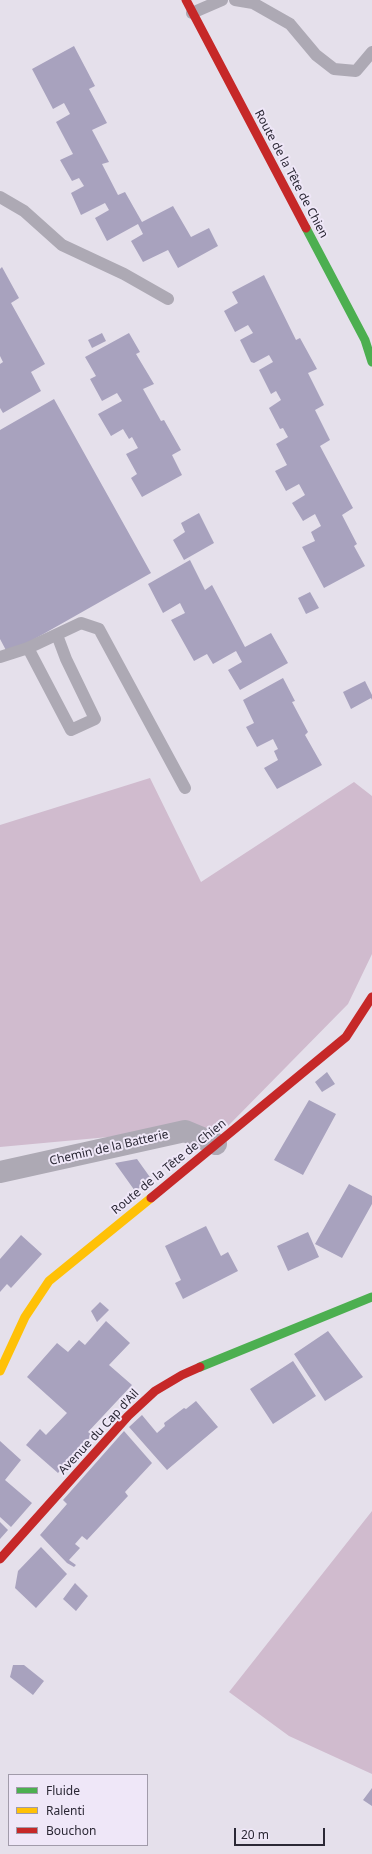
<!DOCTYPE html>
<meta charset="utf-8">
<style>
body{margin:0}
#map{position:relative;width:372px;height:1854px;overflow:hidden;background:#e5e0eb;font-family:"Noto Sans",sans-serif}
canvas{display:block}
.legend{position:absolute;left:8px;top:1774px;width:140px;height:72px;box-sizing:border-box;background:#efe7f8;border:1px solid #a19baa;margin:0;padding:5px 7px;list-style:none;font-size:12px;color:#2b2835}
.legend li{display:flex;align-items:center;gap:8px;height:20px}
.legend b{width:20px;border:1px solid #a19baa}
.scale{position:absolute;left:234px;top:1828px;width:91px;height:18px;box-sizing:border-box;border:2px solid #2b2835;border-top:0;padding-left:5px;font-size:12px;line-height:14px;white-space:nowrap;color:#2b2835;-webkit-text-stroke:3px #efe7f8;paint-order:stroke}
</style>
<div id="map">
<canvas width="372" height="1854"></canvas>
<ul class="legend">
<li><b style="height:5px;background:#4caf50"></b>Fluide</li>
<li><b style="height:5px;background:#ffc107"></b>Ralenti</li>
<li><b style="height:5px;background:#c62828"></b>Bouchon</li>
</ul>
<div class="scale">20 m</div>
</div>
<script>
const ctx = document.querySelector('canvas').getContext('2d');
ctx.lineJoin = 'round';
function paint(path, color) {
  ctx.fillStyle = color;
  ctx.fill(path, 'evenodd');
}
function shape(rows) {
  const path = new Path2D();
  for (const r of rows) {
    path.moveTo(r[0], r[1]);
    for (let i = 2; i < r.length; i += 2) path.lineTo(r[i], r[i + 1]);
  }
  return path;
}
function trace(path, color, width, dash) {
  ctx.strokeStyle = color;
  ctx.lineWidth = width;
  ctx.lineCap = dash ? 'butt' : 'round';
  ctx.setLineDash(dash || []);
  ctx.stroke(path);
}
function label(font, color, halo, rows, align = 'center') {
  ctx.font = font + ' "Noto Sans",sans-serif';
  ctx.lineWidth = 4;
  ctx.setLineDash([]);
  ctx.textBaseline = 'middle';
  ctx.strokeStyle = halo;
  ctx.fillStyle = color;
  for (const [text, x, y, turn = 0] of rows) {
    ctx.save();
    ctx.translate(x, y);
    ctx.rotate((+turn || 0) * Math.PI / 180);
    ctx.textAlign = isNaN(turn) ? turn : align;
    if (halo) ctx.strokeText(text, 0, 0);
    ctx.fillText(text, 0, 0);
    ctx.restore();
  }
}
paint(shape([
 [150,778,201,882,354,782,372,796,372,954,348,1004,228,1126,0,1147,0,825],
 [372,1511,372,1774,289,1736,229,1692]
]), '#d0bbce');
paint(shape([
 [74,46,95,86,89,89,107,123,92,130,109,162,102,164,118,195,125,192,142,222,173,206,191,237,209,228,218,246,178,268,168,250,143,262,131,241,143,234,138,224,107,241,95,218,109,210,105,203,81,215,71,193,84,186,79,178,72,181,60,160,73,154,56,122,70,114,64,103,53,109,32,69],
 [2,267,19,298,11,303,45,364,31,372,41,391,3,413,0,408,0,364,3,362,0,356,0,269],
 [264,275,296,340,300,338,317,369,308,373,324,405,315,410,330,440,320,446,353,508,342,515,357,544,354,546,365,566,324,588,302,547,315,541,311,532,321,526,315,514,303,521,292,503,305,495,299,484,286,491,275,471,287,465,276,444,288,437,283,428,280,429,269,408,281,400,276,391,271,394,259,370,273,362,269,355,254,363,251,362,240,340,253,333,248,325,235,332,224,311,238,303,232,292],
 [102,333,106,341,92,348,88,340],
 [129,333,140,352,136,354,154,384,143,389,161,421,164,420,181,450,172,455,182,475,142,497,131,478,137,474,126,454,138,448,132,437,129,439,123,429,111,436,98,414,122,401,117,393,102,401,90,379,96,376,85,357],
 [54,399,151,573,8,654,0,639,0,430],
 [199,513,214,543,184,560,173,540,185,532,181,523],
 [190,560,205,590,212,585,245,647,271,633,288,663,240,690,228,670,242,662,236,651,213,664,207,654,194,661,171,620,185,613,180,603,163,613,148,584],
 [310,592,319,608,306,614,298,598],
 [283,678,295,701,292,702,308,732,305,735,322,765,277,789,264,768,278,760,274,751,278,749,273,739,257,747,246,727,254,723,243,700],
 [365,681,372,695,372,700,371,698,351,709,343,692],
 [327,1072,335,1084,322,1092,315,1082],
 [309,1100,336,1114,303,1175,274,1160],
 [137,1159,152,1180,135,1191,115,1163],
 [349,1184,372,1196,372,1204,342,1258,315,1244],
 [206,1226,221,1256,228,1252,238,1271,183,1299,175,1283,181,1280,165,1246],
 [308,1232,319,1257,288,1271,277,1246],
 [21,1235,42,1254,11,1288,7,1284,0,1292,0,1259],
 [100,1302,109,1310,97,1322,91,1311],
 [106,1321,130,1343,109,1365,132,1385,88,1432,92,1435,58,1473,26,1445,40,1429,46,1435,67,1413,27,1377,57,1343,68,1352,79,1340,85,1345],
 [328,1331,363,1377,325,1401,294,1354],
 [293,1361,316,1396,273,1424,250,1389],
 [196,1401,218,1427,167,1470,129,1427,142,1415,157,1433,165,1426,164,1423,184,1408,186,1409],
 [124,1431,152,1463,125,1492,128,1496,87,1540,82,1536,75,1544,80,1548,69,1560,76,1565,74,1567,67,1563,40,1535,67,1504,63,1500],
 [0,1441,21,1460,5,1480,32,1503,11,1527,0,1517],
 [0,1522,8,1530,0,1539],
 [41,1547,67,1574,36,1608,15,1588,18,1571],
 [75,1583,88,1596,76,1611,63,1599],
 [13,1665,24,1665,44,1681,33,1695,10,1677],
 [372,1788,372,1806,363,1800]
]), '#a8a2be');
trace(shape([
 [235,0,253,3,290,24,316,55,334,69,356,71,372,52],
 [192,13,222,0],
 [0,197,24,211,62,245,124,274,168,299],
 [28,648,71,730,95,719,66,659,57,635],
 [0,657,28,648,81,623,99,629,185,788]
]), '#ada9b4', 12);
trace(shape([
 [0,1172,185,1131,216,1144]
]), '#ada9b4', 22);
trace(shape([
 [306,228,365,340,372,362],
 [200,1367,372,1297]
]), '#4caf50', 9);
trace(shape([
 [0,1371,25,1317,49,1281,151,1198]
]), '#ffc107', 9);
trace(shape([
 [186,0,306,228],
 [151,1198,346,1037,372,997],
 [0,1559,128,1416,155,1391,182,1375,200,1367]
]), '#c62828', 9);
label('12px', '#2b2835', '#efe7f8', [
 ["Route de la Tête de Chien",291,174,62],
 ["Chemin de la Batterie",109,1148,-13],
 ["Route de la Tête de Chien",169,1167,-39],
 ["Avenue du Cap d'Ail",99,1432,-47]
]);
</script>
